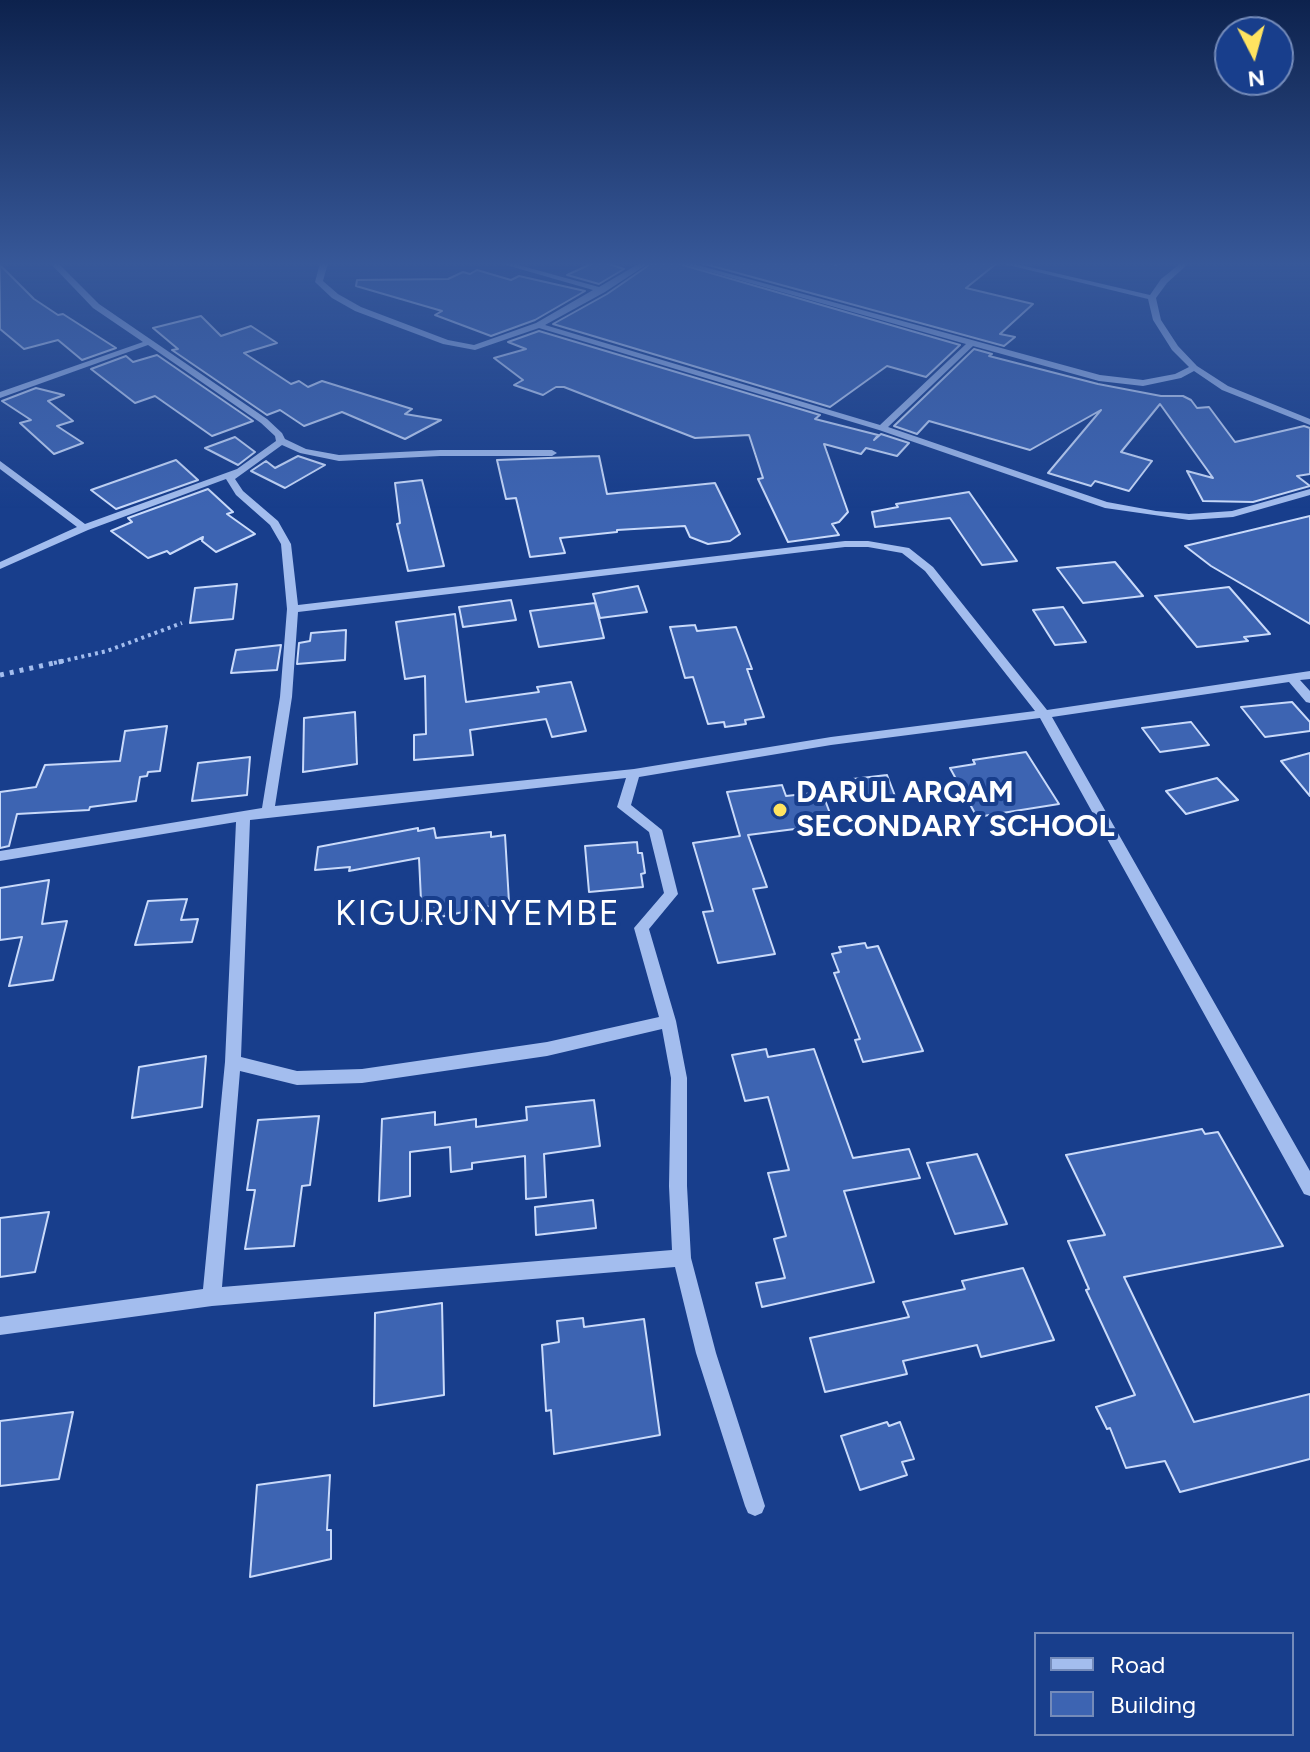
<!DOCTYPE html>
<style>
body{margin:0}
#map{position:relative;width:1310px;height:1752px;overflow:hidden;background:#183e8c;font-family:Figtree,sans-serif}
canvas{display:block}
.legend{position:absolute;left:1034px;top:1632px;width:260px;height:104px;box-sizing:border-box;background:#183e8c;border:2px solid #748bba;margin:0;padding:10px 14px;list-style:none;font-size:24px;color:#fff}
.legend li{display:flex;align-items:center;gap:16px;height:40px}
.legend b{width:40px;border:2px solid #748bba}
.north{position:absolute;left:1214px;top:16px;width:80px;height:80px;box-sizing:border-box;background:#183e8c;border:2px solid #748bba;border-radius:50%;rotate:174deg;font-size:22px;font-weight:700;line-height:32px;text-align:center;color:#fff}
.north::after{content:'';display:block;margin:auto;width:28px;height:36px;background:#ffe360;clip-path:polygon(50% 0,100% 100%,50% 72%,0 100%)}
</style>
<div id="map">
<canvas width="1310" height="1752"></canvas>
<ul class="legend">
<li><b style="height:10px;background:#a3bdee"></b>Road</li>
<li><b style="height:22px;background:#3d64b2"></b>Building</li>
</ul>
<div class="north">N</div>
</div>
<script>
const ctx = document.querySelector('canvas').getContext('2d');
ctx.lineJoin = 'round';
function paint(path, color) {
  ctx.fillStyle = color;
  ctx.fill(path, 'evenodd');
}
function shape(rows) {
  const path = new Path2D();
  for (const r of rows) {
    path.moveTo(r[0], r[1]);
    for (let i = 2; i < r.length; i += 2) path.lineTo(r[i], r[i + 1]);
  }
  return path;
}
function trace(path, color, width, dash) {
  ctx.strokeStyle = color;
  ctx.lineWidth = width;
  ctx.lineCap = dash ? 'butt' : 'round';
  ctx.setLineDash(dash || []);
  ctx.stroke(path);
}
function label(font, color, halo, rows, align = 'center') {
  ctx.font = font + ' Figtree,sans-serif';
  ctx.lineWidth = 8;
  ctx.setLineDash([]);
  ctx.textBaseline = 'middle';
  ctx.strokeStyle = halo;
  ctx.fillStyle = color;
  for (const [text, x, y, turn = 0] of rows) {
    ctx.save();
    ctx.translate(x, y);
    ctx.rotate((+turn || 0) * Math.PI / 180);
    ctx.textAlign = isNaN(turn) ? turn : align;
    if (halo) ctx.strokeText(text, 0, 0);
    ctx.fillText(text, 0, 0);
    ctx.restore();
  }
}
const building = shape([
 [593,263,606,263,624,269,599,284,567,275,593,263],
 [652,263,676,263,960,345,926,377,887,366,830,407,553,324,607,294,652,263],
 [701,263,827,263,836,265,841,263,997,263,966,288,1033,304,1000,334,1015,337,1004,346,701,263],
 [0,265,34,299,58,315,63,314,116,348,82,360,58,340,24,349,0,329,0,265],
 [477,270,511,280,519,276,585,291,535,320,491,336,435,315,442,311,356,286,357,280,448,279,463,272,470,274,477,270],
 [201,316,221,336,251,326,277,343,244,353,291,384,299,381,308,387,322,381,412,409,405,414,441,420,405,439,342,412,304,426,280,410,267,415,172,350,178,349,153,328,201,316],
 [539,331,820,415,815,419,878,435,874,440,881,434,909,443,897,456,866,448,861,454,824,444,848,512,839,522,832,524,839,535,788,542,758,479,763,478,749,435,695,438,564,387,556,387,543,395,514,385,523,380,494,358,526,349,508,342,539,331],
 [974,349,992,354,989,356,1098,384,1161,396,1183,396,1191,400,1197,408,1209,407,1235,442,1304,426,1310,428,1310,474,1297,476,1310,486,1253,502,1203,501,1187,471,1213,478,1160,404,1121,452,1152,461,1129,491,1095,481,1091,486,1048,473,1101,410,1030,450,929,421,917,434,894,426,974,349],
 [157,355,253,421,212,436,155,396,135,403,91,369,126,356,133,362,157,355],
 [36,388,64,395,48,401,73,421,57,426,83,443,54,454,20,423,31,420,2,401,36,388],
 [235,437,255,452,238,465,205,448,235,437],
 [298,456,325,465,285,488,251,471,266,461,275,468,298,456],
 [599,456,607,494,715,483,740,534,730,541,708,544,690,537,685,526,617,530,617,532,560,538,565,553,530,557,516,498,506,499,497,460,599,456],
 [176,460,198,480,116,509,91,490,176,460],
 [422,480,444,566,408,571,397,524,400,523,395,483,422,480],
 [208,489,233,512,227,514,255,534,216,552,202,541,203,537,170,554,167,551,148,558,111,531,132,522,128,518,208,489],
 [969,492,1017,561,982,565,950,518,875,527,872,512,898,507,896,504,969,492],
 [1310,516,1310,624,1211,566,1185,546,1310,516],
 [1115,562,1143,596,1083,603,1057,568,1115,562],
 [237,584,233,619,190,623,195,588,237,584],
 [638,586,647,612,600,618,593,594,638,586],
 [1229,587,1270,634,1244,637,1248,641,1197,647,1155,596,1229,587],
 [511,600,516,620,463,627,459,607,511,600],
 [595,603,604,638,539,647,530,611,595,603],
 [1063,607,1086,642,1055,645,1033,610,1063,607],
 [455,614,466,702,539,692,537,687,571,682,586,731,552,737,546,719,470,730,473,755,414,760,414,735,426,734,425,676,405,679,396,622,455,614],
 [695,625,697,631,736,627,752,669,747,669,764,717,745,720,746,724,725,727,724,722,708,724,693,677,685,678,670,627,695,625],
 [346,630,345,660,297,664,299,643,310,641,311,633,346,630],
 [281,645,277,670,231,673,236,650,281,645],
 [1292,702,1310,722,1310,731,1265,737,1241,707,1292,702],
 [355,712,357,764,303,772,304,718,355,712],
 [1191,722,1209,745,1160,752,1142,728,1191,722],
 [167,726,160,771,148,772,147,776,140,777,136,801,90,807,89,810,17,814,9,846,0,848,0,792,36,787,45,765,120,761,125,731,167,726],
 [1026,752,1059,804,977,817,950,768,975,764,973,760,1026,752],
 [1310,753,1310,796,1281,761,1310,753],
 [250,757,247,795,192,801,198,763,250,757],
 [887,775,895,796,853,802,844,780,887,775],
 [1217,778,1238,800,1186,814,1166,791,1217,778],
 [782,785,786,796,822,792,834,824,748,835,767,887,753,889,775,954,718,963,703,912,713,911,693,843,740,836,727,792,782,785],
 [418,828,418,831,434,828,436,838,491,832,491,837,505,835,509,902,422,921,419,858,349,871,350,867,315,870,318,847,418,828],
 [637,842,638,853,642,853,645,873,641,874,643,887,589,892,585,846,637,842],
 [49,880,42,924,67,921,53,980,9,986,22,937,0,940,0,888,49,880],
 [187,899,181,920,198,919,192,942,135,945,148,901,187,899],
 [865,943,867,948,878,946,923,1051,863,1062,855,1040,860,1039,834,973,839,972,832,954,841,952,839,947,865,943],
 [766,1049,768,1057,814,1049,853,1158,909,1149,920,1178,844,1191,874,1282,762,1307,756,1283,785,1278,774,1239,786,1236,768,1173,789,1170,768,1097,745,1101,732,1055,766,1049],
 [206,1056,202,1107,132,1118,139,1067,206,1056],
 [594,1100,600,1146,544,1154,546,1197,526,1199,525,1156,472,1163,472,1169,451,1172,450,1147,410,1152,410,1196,379,1201,382,1119,435,1112,435,1125,476,1119,476,1127,527,1120,526,1107,594,1100],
 [319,1116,310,1185,302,1186,294,1246,245,1249,255,1190,247,1190,258,1120,319,1116],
 [1202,1129,1205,1134,1218,1132,1283,1246,1124,1277,1194,1422,1310,1394,1310,1459,1180,1492,1165,1461,1126,1468,1110,1428,1107,1429,1096,1407,1135,1395,1086,1290,1089,1289,1068,1241,1105,1235,1066,1155,1202,1129],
 [977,1154,1007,1224,955,1234,927,1163,977,1154],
 [593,1200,596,1228,536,1235,535,1207,593,1200],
 [49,1212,35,1272,0,1277,0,1218,49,1212],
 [1023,1268,1054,1340,981,1357,977,1345,903,1361,907,1374,825,1392,810,1338,909,1317,903,1302,965,1289,962,1281,1023,1268],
 [442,1303,444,1395,374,1406,375,1313,442,1303],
 [583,1318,584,1327,644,1319,660,1435,554,1454,551,1410,546,1411,542,1345,559,1342,557,1321,583,1318],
 [73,1412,59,1479,0,1486,0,1421,73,1412],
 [887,1422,889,1426,900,1422,914,1459,902,1462,907,1475,860,1490,841,1436,887,1422],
 [330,1475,327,1530,331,1530,331,1559,250,1577,257,1485,330,1475]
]);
paint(building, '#3d64b2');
trace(building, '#c9dafa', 2);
trace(shape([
 [54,663,107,651,182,623]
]), '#a3bdee', 4, [3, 4]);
trace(shape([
 [0,675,63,661]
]), '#a3bdee', 5, [4, 6]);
paint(shape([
 [50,263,58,263,99,304,267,419,282,433,285,439,306,449,339,455,440,450,552,450,557,453,552,456,440,456,339,461,300,453,282,445,235,479,243,491,278,521,291,544,298,605,845,541,868,541,909,548,933,567,1047,710,1310,671,1310,679,1300,680,1310,691,1310,703,1306,702,1289,682,1052,717,1310,1171,1310,1196,1304,1194,1040,718,831,745,639,777,631,805,662,830,678,894,649,929,676,1021,687,1078,687,1186,691,1258,716,1353,765,1506,762,1513,755,1516,748,1513,745,1506,696,1353,675,1267,212,1306,0,1335,0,1317,203,1289,225,1062,236,822,0,861,0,851,262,808,280,697,287,609,281,544,270,525,236,495,226,479,88,530,0,569,0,562,77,527,0,469,0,461,85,524,237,469,276,441,275,436,261,423,148,345,0,398,0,392,143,342,93,308,50,263],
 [845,547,868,547,902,553,925,571,1035,711,831,737,634,769,275,806,292,697,298,612,845,547],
 [626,778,617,807,649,832,664,893,634,928,659,1017,547,1042,362,1069,297,1071,241,1057,250,820,626,778],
 [662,1029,671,1078,669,1186,672,1250,222,1287,240,1071,297,1085,362,1083,547,1056,662,1029],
 [320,263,328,263,323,281,338,294,361,307,448,340,474,345,536,323,593,290,499,263,511,263,599,287,640,263,649,263,605,292,545,325,880,425,966,344,679,263,690,263,1100,375,1143,380,1175,374,1189,367,1172,350,1153,320,1148,299,1000,263,1012,263,1150,295,1161,279,1181,263,1189,263,1167,283,1156,298,1161,320,1178,346,1197,366,1228,386,1310,419,1310,425,1222,390,1194,371,1181,378,1143,386,1099,381,973,346,888,427,1107,502,1156,511,1189,514,1232,511,1310,489,1310,495,1233,517,1189,520,1105,508,879,430,539,328,475,350,443,344,355,311,332,298,315,282,320,263]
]), '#a3bdee');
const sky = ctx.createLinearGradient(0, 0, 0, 508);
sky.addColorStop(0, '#0d224d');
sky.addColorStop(0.52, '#375899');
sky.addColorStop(1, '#37589900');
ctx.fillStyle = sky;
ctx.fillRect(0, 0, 1310, 508);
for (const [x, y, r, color] of [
 [780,810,8,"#ffe360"]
]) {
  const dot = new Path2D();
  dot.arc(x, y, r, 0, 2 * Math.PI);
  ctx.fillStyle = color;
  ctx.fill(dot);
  trace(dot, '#183e8c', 3);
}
label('bold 30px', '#fff', '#183e8c', [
 ["DARUL ARQAM",796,793],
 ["SECONDARY SCHOOL",796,827]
], 'left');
ctx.letterSpacing = '2px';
label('34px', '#fff', '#183e8c', [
 ["KIGURUNYEMBE",478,915]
]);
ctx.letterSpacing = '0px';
</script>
